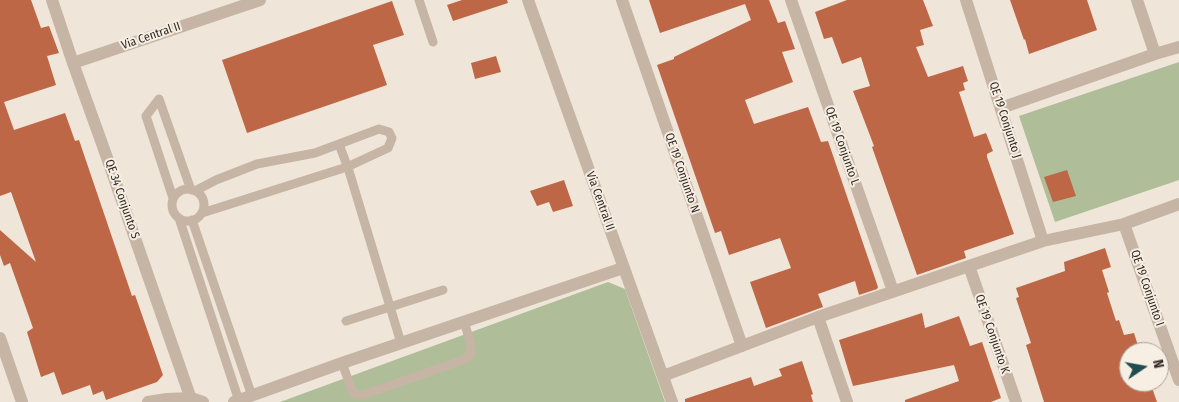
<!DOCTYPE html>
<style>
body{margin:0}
#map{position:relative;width:1179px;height:402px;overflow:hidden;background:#efe5d8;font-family:"Fira Sans Condensed",sans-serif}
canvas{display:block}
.north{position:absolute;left:1119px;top:342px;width:50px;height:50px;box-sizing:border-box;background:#f7efe3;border:1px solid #a8a097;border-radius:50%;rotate:78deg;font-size:14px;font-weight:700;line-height:20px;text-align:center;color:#322a26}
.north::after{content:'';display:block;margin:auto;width:18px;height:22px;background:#1e4c51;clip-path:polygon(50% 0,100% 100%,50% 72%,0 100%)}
</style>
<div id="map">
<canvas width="1179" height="402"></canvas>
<div class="north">N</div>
</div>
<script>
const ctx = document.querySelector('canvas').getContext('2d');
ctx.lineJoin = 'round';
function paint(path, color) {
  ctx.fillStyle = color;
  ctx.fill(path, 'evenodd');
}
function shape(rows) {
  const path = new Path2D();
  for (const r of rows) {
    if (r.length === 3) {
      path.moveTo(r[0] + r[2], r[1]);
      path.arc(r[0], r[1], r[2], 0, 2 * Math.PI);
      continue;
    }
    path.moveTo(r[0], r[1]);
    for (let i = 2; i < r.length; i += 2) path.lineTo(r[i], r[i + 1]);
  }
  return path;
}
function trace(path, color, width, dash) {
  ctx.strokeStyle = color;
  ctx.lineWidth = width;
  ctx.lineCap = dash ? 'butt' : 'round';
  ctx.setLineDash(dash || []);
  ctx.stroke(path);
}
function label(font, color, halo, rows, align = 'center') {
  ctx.font = font + ' "Fira Sans Condensed",sans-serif';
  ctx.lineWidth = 4;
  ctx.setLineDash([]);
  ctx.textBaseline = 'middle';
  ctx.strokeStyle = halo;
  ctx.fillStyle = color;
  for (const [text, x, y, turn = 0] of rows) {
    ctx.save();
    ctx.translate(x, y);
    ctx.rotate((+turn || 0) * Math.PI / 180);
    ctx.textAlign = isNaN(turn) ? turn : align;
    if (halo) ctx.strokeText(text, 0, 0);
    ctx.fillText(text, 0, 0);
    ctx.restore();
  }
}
paint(shape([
 [1179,62,1179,180,1055,222,1019,116],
 [608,282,625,289,665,402,280,402]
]), '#afbd99');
paint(shape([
 [0,0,31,0,41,28,49,26,59,53,47,56,56,85,4,102,14,130,65,113,75,141,79,140,132,296,135,295,163,375,157,382,106,400,103,391,93,395,90,385,62,395,54,372,41,377,27,332,33,328,10,263,4,266,0,255,0,230,36,262,11,192,0,196],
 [462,0,507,0,508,3,453,21,447,5],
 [649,0,769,0,778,23,785,21,795,49,782,52,793,82,745,100,754,124,808,107,821,142,828,141,878,287,877,289,859,295,855,281,818,294,823,307,766,328,750,282,791,268,780,238,729,255,721,231,715,233,657,65,674,59,674,57,751,20,745,4,660,33],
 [847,0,923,0,933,26,920,30,924,45,916,47,928,77,963,66,968,81,963,83,965,90,959,92,974,137,986,133,993,151,987,154,987,157,1014,234,964,251,966,258,917,275,872,147,874,146,853,91,870,86,861,57,842,64,832,37,824,39,815,12],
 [1010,0,1087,0,1097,30,1029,54,1025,39,1024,40],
 [392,1,404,35,373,45,387,85,247,133,222,60],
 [496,56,501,72,475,79,471,63],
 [1067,170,1076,196,1053,202,1044,177],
 [564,180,573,206,553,212,549,202,537,206,530,191],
 [1105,248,1111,267,1102,270,1109,292,1107,293,1116,321,1119,320,1124,335,1134,333,1140,352,1129,352,1129,382,1150,382,1157,402,1044,402,1026,345,1031,343,1016,298,1019,297,1016,288,1065,271,1064,262],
 [922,313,925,328,959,316,970,346,982,342,1001,398,991,402,905,402,905,400,959,381,954,365,853,386,839,340],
 [802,361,813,394,811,395,813,402,685,402,685,399,751,377,754,386,782,376,779,369]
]), '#be6746');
trace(shape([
 [419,0,433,42],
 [159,99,146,116,173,198],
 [159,99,191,190],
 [339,144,349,171,401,343],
 [188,205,16],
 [195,191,216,180,257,164,315,153,379,129,389,132,392,138,388,148,347,167,202,213],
 [179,218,239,401],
 [192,220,252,396],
 [346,321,443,290],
 [342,363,353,393,357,395,363,395,466,359,471,353,471,345,464,321]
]), '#c6b5a5', 9);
trace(shape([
 [52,0,73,63],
 [622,0,742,346],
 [791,0,893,291],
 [966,0,1043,241],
 [1137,0,1155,54],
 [1001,108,1155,54,1179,47],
 [1124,224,1179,380],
 [969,266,1016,402],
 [818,317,847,402],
 [0,338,22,402],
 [663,376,818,317,1043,241,1124,224,1179,204],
 [148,402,167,399,191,398,203,402],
 [234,402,342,363,623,268]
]), '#c6b5a5', 12);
trace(shape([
 [528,0,672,402],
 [192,402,105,152,73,63,260,0]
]), '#c6b5a5', 12);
label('12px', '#322a26', '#f7efe3', [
 ["Via Central II",151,36,-19],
 ["QE 19 Conjunto J",1005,120,72],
 ["QE 19 Conjunto L",842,146,71],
 ["QE 19 Conjunto N",682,173,71],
 ["QE 34 Conjunto S",122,199,71],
 ["Via Central II",600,201,70],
 ["QE 19 Conjunto I",1147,288,71],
 ["QE 19 Conjunto K",992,334,71]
]);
</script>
